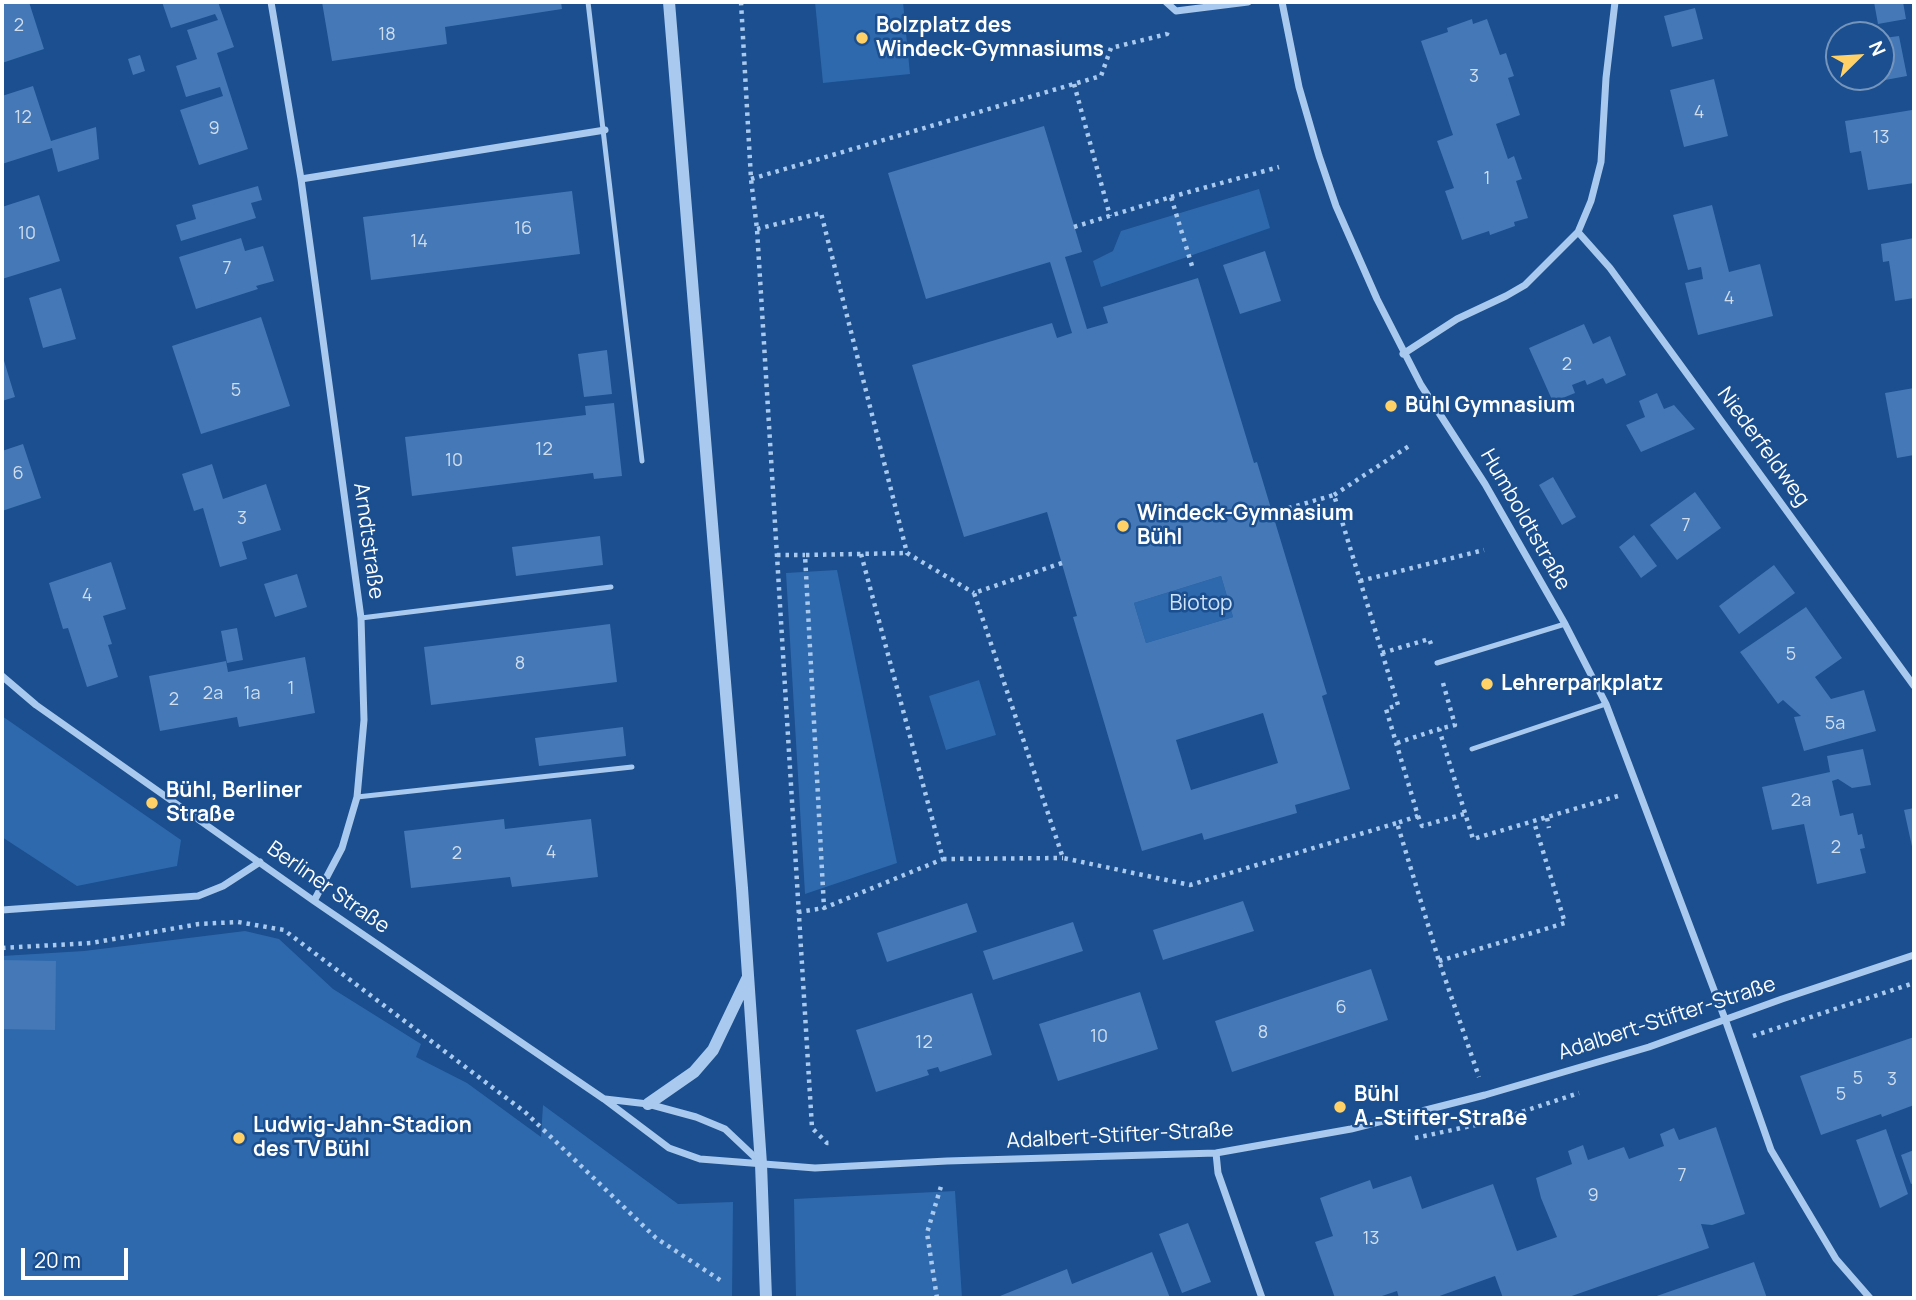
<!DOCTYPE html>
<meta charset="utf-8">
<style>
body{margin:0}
#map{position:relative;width:1916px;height:1300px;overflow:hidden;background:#1b4f8f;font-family:Manrope,sans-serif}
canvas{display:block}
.frame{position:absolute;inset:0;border:4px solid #fff;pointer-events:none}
.north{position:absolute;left:1825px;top:21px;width:70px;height:70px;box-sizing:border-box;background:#1b4f8f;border:2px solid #7695bc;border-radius:50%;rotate:66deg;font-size:19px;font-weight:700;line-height:28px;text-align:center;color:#fff}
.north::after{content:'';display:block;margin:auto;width:24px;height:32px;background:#ffd166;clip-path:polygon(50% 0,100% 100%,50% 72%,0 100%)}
.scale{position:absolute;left:21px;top:1248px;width:107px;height:32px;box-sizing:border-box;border:4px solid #fff;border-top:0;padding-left:9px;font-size:21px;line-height:24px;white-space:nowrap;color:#fff;-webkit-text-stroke:5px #1b4f8f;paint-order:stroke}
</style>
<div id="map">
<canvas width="1916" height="1300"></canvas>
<div class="frame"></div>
<div class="north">N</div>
<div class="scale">20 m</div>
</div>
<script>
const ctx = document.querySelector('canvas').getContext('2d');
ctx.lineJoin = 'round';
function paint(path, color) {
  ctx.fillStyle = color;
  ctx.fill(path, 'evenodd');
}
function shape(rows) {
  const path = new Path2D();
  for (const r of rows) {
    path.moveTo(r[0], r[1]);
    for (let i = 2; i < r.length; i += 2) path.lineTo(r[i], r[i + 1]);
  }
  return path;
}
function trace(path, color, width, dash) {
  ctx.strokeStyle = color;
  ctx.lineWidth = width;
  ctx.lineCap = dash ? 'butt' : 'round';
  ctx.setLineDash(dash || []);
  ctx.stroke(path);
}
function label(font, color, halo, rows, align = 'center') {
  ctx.font = font + ' Manrope,sans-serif';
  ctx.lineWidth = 5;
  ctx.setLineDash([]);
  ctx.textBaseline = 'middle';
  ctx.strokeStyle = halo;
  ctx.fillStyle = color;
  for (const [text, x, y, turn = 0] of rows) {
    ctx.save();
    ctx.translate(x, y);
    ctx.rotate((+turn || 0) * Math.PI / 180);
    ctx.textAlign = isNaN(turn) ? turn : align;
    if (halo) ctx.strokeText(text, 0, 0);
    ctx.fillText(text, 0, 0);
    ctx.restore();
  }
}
paint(shape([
 [815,2,903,2,910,74,823,83],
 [1259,189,1270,228,1101,287,1093,261,1113,251,1121,231],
 [837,570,897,863,805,894,786,573],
 [1221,576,1233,617,1146,643,1134,603],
 [979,680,996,735,946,750,929,696],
 [2,716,181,840,177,866,77,886,2,837],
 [245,931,279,939,333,989,421,1044,416,1057,467,1083,541,1137,543,1105,678,1204,733,1202,732,1298,2,1298,2,956,84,951],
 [955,1191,962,1298,796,1298,794,1199]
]), '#2e69ad');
paint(shape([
 [2,2,29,2,44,49,2,63],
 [162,2,218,2,234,47,217,53,248,149,199,165,180,110,223,96,220,87,186,97,176,66,197,59,187,30,218,20,215,14,171,28],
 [322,2,561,2,562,9,445,27,447,44,332,61],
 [1874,2,1903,2,1906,19,1878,24],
 [1695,8,1703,39,1672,47,1664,16],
 [1472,19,1473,24,1487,19,1500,55,1506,53,1514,76,1508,78,1520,115,1496,124,1508,159,1514,156,1522,179,1516,181,1528,218,1514,222,1515,226,1490,235,1489,231,1462,240,1445,191,1454,188,1437,141,1453,135,1421,41,1448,32,1447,28],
 [1882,30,1884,38,1899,36,1907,76,1847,87,1846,77,1881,77,1881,35,1861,34],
 [140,55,145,71,133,75,128,59],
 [1714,79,1728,136,1684,147,1670,90],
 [33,86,51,141,96,127,99,159,58,172,52,148,2,164,2,96],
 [1912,110,1914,124,1914,183,1868,190,1861,151,1850,153,1845,121],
 [1044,126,1082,252,1065,257,1087,329,1108,323,1103,307,1198,278,1254,463,1257,462,1327,694,1322,696,1350,789,1295,805,1297,813,1204,840,1202,833,1142,851,1073,617,1077,616,1047,512,964,537,912,365,1052,323,1057,338,1072,333,1050,262,926,299,888,173],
 [1221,576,1233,617,1146,643,1134,603],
 [1263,713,1278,763,1191,790,1176,740],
 [258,186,262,200,251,203,256,218,181,241,176,225,196,219,192,205],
 [572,191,580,254,371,280,363,217],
 [39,195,60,261,2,279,2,207],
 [1712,205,1729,272,1760,264,1773,316,1698,335,1685,283,1703,279,1701,267,1688,270,1673,215],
 [241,238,245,251,263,246,274,281,256,286,258,289,196,309,179,257],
 [1914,238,1914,298,1895,301,1889,261,1883,262,1881,244],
 [1265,251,1281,301,1240,314,1223,265],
 [61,288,76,339,43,348,29,298],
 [261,317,290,406,201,434,172,346],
 [1584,324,1593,344,1610,336,1626,375,1606,384,1603,378,1587,385,1585,380,1572,385,1575,393,1553,402,1529,348],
 [607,350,612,394,584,397,578,354],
 [2,354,15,397,2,401],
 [1914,388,1914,455,1897,458,1885,393],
 [1657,393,1664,409,1674,405,1695,429,1641,452,1626,425,1645,417,1639,401],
 [614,403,622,476,594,479,593,473,412,496,405,437,586,415,585,406],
 [23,444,41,498,2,511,2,451],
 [212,464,223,499,266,484,281,530,242,542,247,559,220,567,203,508,194,511,182,474],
 [1553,477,1576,517,1562,525,1539,485],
 [1695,492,1721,528,1677,560,1650,525],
 [1634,535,1657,566,1641,578,1619,547],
 [600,536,603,565,516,576,512,547],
 [111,562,126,609,103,616,112,644,108,645,118,677,87,687,68,628,63,629,49,583],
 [1774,565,1795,593,1739,634,1719,606],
 [297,574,307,607,275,617,264,584],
 [1806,607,1842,658,1815,677,1831,699,1864,690,1876,731,1804,751,1794,717,1801,716,1783,700,1778,704,1740,652],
 [610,624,617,682,431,705,424,647],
 [237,628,243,660,227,663,221,631],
 [305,657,315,713,239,727,237,717,160,731,149,676,226,661,228,672],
 [623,727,626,756,539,766,535,738],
 [1863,749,1871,785,1852,788,1838,779,1832,781,1840,816,1853,813,1858,835,1862,834,1865,848,1860,849,1866,873,1817,884,1804,824,1772,830,1762,787,1830,772,1827,756],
 [1914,808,1914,851,1913,851,1904,810],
 [504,819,505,829,591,819,598,877,512,887,510,877,411,888,404,831],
 [1243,901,1254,931,1163,960,1153,930],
 [967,903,977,932,887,962,877,933],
 [1073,922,1083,951,993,980,983,951],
 [2,960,56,961,55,1030,2,1029],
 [1371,969,1388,1020,1232,1072,1215,1021],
 [1140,992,1158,1049,1058,1081,1039,1024],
 [972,993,992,1055,940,1072,938,1067,927,1070,929,1075,876,1092,856,1030],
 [1914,1037,1914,1105,1882,1117,1881,1114,1821,1135,1800,1076],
 [1716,1127,1745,1214,1712,1225,1701,1224,1709,1248,1566,1298,1503,1298,1495,1276,1434,1298,1399,1298,1397,1291,1376,1298,1335,1298,1315,1242,1333,1236,1320,1198,1370,1180,1373,1189,1411,1176,1422,1209,1493,1184,1517,1251,1557,1237,1541,1198,1536,1178,1572,1164,1568,1151,1583,1145,1588,1160,1624,1147,1629,1159,1664,1146,1660,1134,1674,1128,1679,1140],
 [1886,1129,1908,1194,1880,1208,1856,1140],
 [1914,1150,1914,1183,1911,1184,1901,1155],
 [1188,1223,1211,1282,1182,1293,1159,1234],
 [1152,1252,1170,1298,995,1298,1067,1269,1072,1284],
 [1754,1262,1767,1298,1651,1298]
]), '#4478b7');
trace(shape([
 [741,2,751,179,757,229,812,1128,827,1143,831,1143],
 [1074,84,1110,216],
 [751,179,1101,76,1111,48,1167,34,1169,28],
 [1171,197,1279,167],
 [1074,227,1171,197,1192,266],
 [757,229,821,213,907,553,974,593],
 [1334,495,1409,446],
 [1272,513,1334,495,1398,705,1386,709,1418,816,1397,823,1439,961,1479,1077],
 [861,554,943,859,824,908,805,555,907,553],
 [777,555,805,555],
 [1062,563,974,593,1063,858,1190,885,1397,823],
 [1360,581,1484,550],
 [1382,653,1429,639,1431,644],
 [1443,683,1455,725,1439,729,1473,839,1618,796],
 [1397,743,1439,729],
 [1418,816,1422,826,1464,814],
 [1547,818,1549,828],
 [943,859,1063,858],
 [798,912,824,908],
 [2,948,91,943,199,924,238,922,284,930,525,1112,656,1238,723,1282],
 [1439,961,1565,923,1534,822],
 [1753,1036,1914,983],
 [1415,1138,1494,1121,1579,1093],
 [937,1298,927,1233,942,1183]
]), '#a9c9ee', 4.5, [3.5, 5]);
trace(shape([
 [588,2,642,461],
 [361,618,611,587],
 [1437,663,1565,624],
 [1472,749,1606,704],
 [357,797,632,767]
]), '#a9c9ee', 5);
trace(shape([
 [271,2,301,179,361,618,364,720,357,797,342,848,314,901],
 [1166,2,1176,11,1248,2],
 [1282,2,1299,87,1319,156,1336,206,1377,299,1421,385,1485,484,1565,624,1606,704,1725,1019,1771,1150,1836,1259,1870,1298],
 [301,179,605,130],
 [1578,232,1610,268,1914,686],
 [1403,354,1457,319,1506,296,1525,285,1578,232,1591,201,1601,162,1606,78,1615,2],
 [2,676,36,705,314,901,604,1099,669,1148,700,1159,815,1168,947,1161,1216,1153,1351,1129,1485,1095,1649,1047,1782,999,1914,955],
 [2,910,198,896,223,886,260,862],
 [605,1099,648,1104,696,1117,725,1129,761,1163],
 [1216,1153,1218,1173,1262,1298]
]), '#a9c9ee', 7);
trace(shape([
 [669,2,742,888,761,1164,766,1298],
 [648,1104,694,1072,713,1050,747,979]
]), '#a9c9ee', 12);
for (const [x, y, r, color] of [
 [862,38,7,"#ffd166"],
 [1391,406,7,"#ffd166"],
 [1123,526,7,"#ffd166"],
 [1487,684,7,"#ffd166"],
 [152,803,7,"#ffd166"],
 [1340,1107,7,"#ffd166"],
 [239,1138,7,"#ffd166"]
]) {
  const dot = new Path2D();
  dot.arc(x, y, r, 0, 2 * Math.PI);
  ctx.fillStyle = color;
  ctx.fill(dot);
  trace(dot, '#1b4f8f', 2.5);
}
label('18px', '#d0dded', null, [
 ["2",19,26],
 ["18",387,35],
 ["3",1474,77],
 ["4",1699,113],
 ["12",23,118],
 ["9",214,129],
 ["13",1881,138],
 ["1",1487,179],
 ["16",523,229],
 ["10",27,234],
 ["14",419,242],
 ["7",227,269],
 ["4",1729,299],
 ["2",1567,365],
 ["5",236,391],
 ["12",544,450],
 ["10",454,461],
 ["6",18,474],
 ["3",242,519],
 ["7",1686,526],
 ["4",87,596],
 ["5",1791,655],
 ["8",520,664],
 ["1",291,689],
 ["2a",213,694],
 ["1a",252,694],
 ["2",174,700],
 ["5a",1835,724],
 ["2a",1801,801],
 ["2",1836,848],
 ["4",551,853],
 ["2",457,854],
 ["6",1341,1008],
 ["8",1263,1033],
 ["10",1099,1037],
 ["12",924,1043],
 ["5",1858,1079],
 ["3",1892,1080],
 ["5",1841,1095],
 ["7",1682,1176],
 ["9",1593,1196],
 ["13",1371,1239]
]);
label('bold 21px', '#fff', '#1b4f8f', [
 ["Bolzplatz des",876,26],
 ["Windeck-Gymnasiums",876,50],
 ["Bühl Gymnasium",1405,406],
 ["Windeck-Gymnasium",1137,514],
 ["Bühl",1137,538],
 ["Lehrerparkplatz",1501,684],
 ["Bühl, Berliner",166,791],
 ["Straße",166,815],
 ["Bühl",1354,1095],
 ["A.-Stifter-Straße",1354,1119],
 ["Ludwig-Jahn-Stadion",253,1126],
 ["des TV Bühl",253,1150]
], 'left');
label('21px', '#fff', '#1b4f8f', [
 ["Niederfeldweg",1763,447,54],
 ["Humboldtstraße",1525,520,60],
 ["Arndtstraße",368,541,82],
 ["Berliner Straße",328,888,35],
 ["Adalbert-Stifter-Straße",1667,1019,-18],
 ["Adalbert-Stifter-Straße",1120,1136,-3]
]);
label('21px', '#cfe3fa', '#1b4f8f', [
 ["Biotop",1201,604]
]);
</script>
